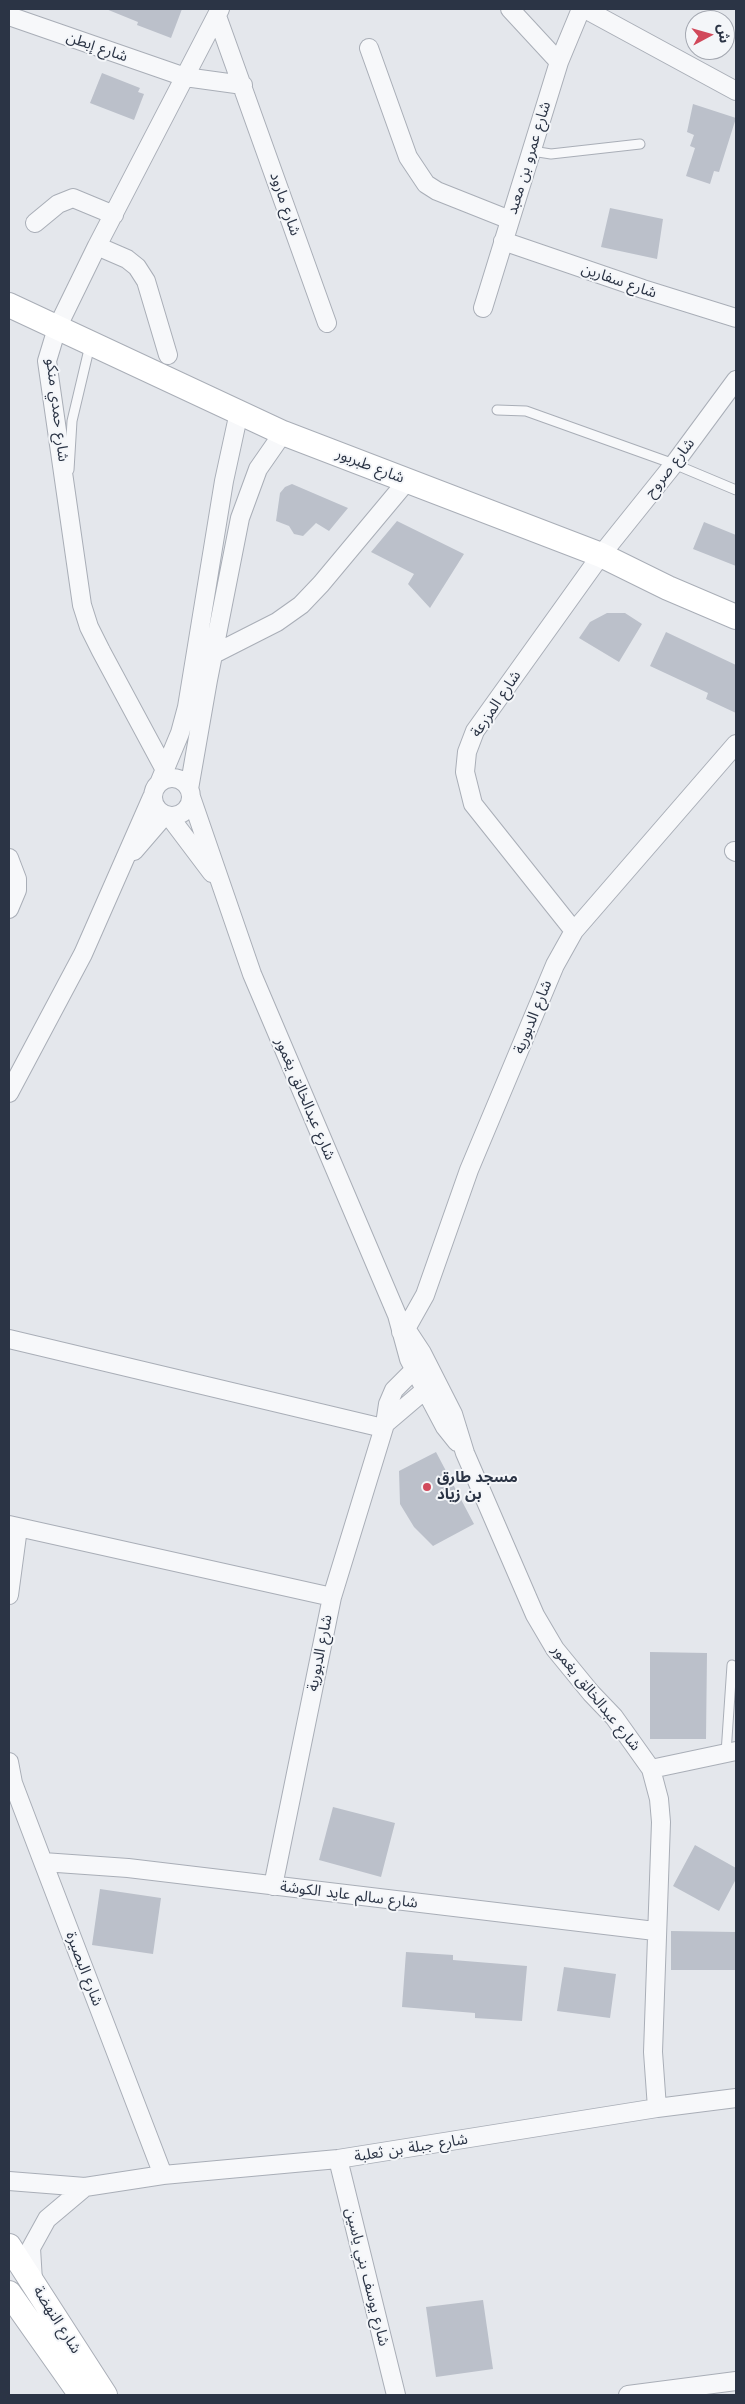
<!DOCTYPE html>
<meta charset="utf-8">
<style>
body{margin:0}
#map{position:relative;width:745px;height:2404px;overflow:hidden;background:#e4e7ec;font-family:"Work Sans","Noto Sans Arabic",sans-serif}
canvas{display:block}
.frame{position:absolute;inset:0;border:10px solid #2b3445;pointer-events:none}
.north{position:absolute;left:685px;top:10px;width:50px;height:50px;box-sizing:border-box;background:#f4f6f9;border:1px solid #a4a8b1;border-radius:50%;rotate:84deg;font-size:14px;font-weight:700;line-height:20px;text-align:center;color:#2b3445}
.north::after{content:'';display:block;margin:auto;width:18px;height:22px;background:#d1495b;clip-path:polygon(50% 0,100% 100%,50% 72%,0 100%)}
</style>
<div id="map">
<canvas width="745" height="2404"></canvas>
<div class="frame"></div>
<div class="north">ش</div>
</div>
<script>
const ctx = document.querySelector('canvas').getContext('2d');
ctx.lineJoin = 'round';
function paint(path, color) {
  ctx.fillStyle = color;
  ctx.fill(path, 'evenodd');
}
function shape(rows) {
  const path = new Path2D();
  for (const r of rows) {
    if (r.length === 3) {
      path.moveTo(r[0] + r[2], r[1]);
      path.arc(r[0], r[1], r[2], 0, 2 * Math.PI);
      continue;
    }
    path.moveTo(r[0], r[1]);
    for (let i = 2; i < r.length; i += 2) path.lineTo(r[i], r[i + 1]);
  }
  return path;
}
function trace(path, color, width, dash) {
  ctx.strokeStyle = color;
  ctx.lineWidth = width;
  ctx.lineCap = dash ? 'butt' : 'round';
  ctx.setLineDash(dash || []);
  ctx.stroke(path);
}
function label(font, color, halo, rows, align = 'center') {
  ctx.font = font + ' "Work Sans","Noto Sans Arabic",sans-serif';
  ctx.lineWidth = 4;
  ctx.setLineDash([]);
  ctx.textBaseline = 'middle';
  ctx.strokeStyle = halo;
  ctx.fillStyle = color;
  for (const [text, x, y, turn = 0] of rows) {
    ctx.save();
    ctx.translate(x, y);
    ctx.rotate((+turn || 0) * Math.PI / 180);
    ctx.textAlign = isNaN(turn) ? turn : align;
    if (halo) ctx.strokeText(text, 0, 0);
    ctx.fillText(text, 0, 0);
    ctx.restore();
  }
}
paint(shape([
 [106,9,182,9,171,38,137,25,138,22],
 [102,73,140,88,138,92,144,94,134,120,90,103],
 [693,104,736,118,719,172,714,171,710,184,686,176,695,148,690,146,694,135,687,132],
 [610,208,663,219,657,259,601,247],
 [292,484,348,508,329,531,316,523,303,536,294,534,289,526,276,521,280,493,285,487],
 [397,521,464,554,430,608,408,584,414,574,371,552],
 [704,522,736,535,736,566,693,549],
 [607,613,625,613,642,624,619,662,579,638,590,622],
 [666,632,736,665,736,713,706,699,708,693,650,666],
 [436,1452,474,1524,433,1546,414,1527,400,1504,399,1471],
 [650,1652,707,1653,706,1739,650,1739],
 [333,1807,395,1823,381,1877,319,1860],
 [695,1845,736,1868,736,1879,719,1911,673,1886],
 [100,1889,161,1898,153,1954,92,1945],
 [671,1931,736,1932,736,1970,671,1970],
 [406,1952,453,1955,453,1960,527,1966,522,2021,475,2018,475,2013,402,2007],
 [564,1967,616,1974,610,2018,557,2011],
 [483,2300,493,2369,436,2377,426,2307]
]), '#bbc0ca');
const lane = shape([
 [532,151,551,154,640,144],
 [497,410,526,411,674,464,736,490],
 [69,470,72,421,90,345],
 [726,1753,732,1665]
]);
const street = shape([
 [510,9,559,62],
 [585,9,736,91],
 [9,16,185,77,243,85],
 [217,16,327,323],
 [369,48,408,157,426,184,437,191,510,220],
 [35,223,58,204,73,198,114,215],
 [503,241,643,289,736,318],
 [97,246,127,259,137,267,146,281,168,355],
 [483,308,559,62,581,9],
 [212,655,277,622,301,605,321,584,407,481],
 [165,770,101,651,89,627,82,605,47,361,57,328,97,246,220,9],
 [172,797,19],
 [160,781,180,733,187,707,224,481,239,412],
 [189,789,208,680,240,518,258,469,283,433],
 [191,797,252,974,397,1315,409,1359,445,1427,457,1442],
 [169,816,212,873],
 [134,851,165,815],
 [734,851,736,852],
 [9,858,17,879,17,890,9,909],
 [574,931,473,804,465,772,467,752,475,731,601,555,674,464,736,380],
 [9,1093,83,954,152,797],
 [397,1315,422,1353,453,1414,465,1453,535,1615,555,1649,591,1693,614,1717,651,1769,659,1799,661,1822,653,2052,657,2108],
 [401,1332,407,1327,425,1295,469,1170,555,965,574,931,736,744],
 [9,1339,383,1428],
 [385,1424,432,1384],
 [9,1525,332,1597],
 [9,1595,18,1528],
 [9,1762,13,1783,43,1862,163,2175],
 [651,1769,736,1751],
 [43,1862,128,1868,655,1931],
 [273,1886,332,1597,385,1424,388,1404,394,1390,421,1363],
 [338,2159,396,2395],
 [9,2181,85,2187,163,2175,338,2159,657,2108,736,2098],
 [33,2281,31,2248,47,2219,85,2187],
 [628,2395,736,2381]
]);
const secondary = shape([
 [9,305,283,433,601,555,668,588,736,617],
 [9,2246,105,2395],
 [9,2293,81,2395]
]);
trace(lane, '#a9aeb7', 11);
trace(street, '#a9aeb7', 20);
trace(secondary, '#a9aeb7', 26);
trace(lane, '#f7f8fa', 9);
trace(street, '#f7f8fa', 18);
trace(secondary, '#fff', 24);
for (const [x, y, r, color] of [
 [427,1487,5,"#d1495b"]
]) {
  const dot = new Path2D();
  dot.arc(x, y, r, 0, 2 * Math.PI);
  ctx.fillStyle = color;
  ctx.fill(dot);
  trace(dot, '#f4f6f9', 2);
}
label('15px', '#2b3445', '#f4f6f9', [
 ["شارع إبطن",97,47,19],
 ["شارع عمرو بن معبد",529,158,-73],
 ["شارع مارود",285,204,71],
 ["شارع سفارين",619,281,19],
 ["شارع حمدي منكو",57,410,83],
 ["شارع طبربور",370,466,21],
 ["شارع صروح",670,468,-52],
 ["شارع المزرعة",496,704,-56],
 ["شارع الدبورية",533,1017,-68],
 ["شارع عبدالخالق يغمور",305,1099,67],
 ["شارع الدبورية",320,1653,-79],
 ["شارع عبدالخالق يغمور",596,1698,51],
 ["شارع سالم عايد الكوشة",349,1895,7],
 ["شارع البصيرة",84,1969,69],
 ["شارع جبلة بن ثعلبة",411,2148,-9],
 ["شارع يوسف بني ياسين",367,2277,76],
 ["شارع النهضة",57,2320,58]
]);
label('bold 15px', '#2b3445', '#f4f6f9', [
 ["مسجد طارق",437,1478],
 ["بن زياد",437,1495]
], 'left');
</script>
